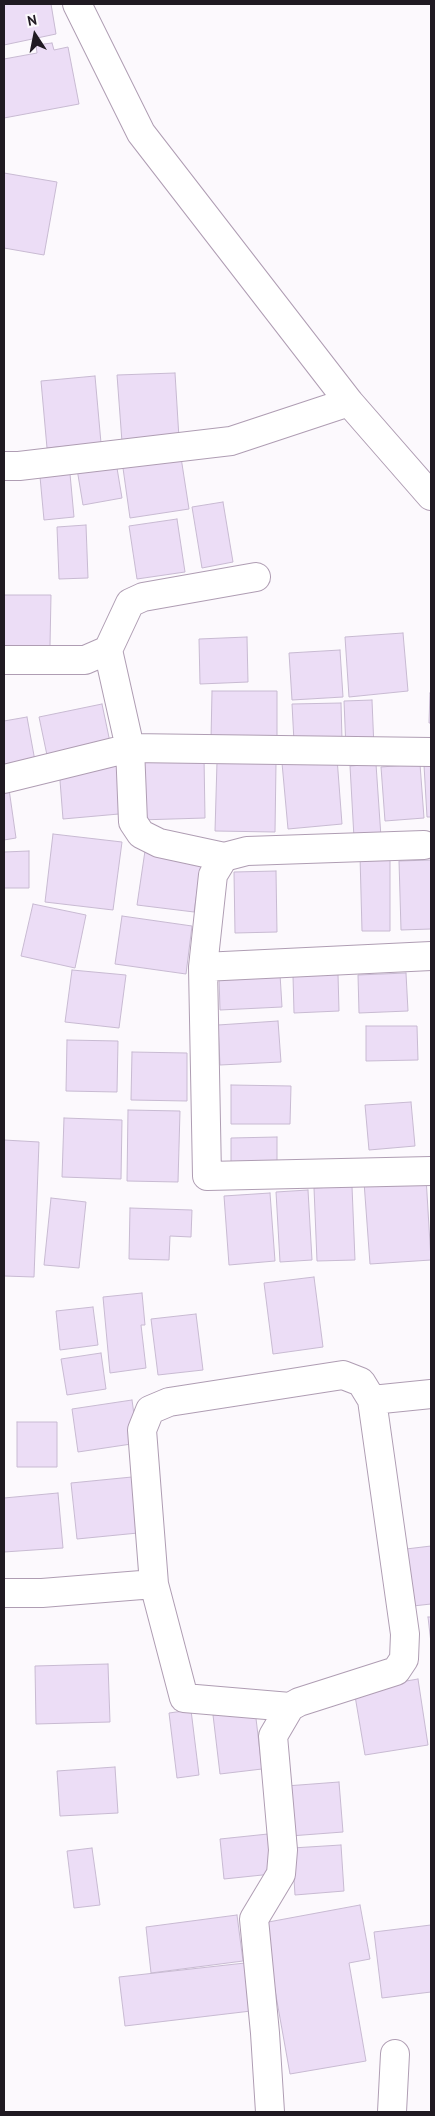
<!DOCTYPE html>
<style>
body{margin:0}
#map{position:relative;width:435px;height:2116px;overflow:hidden;background:#fcf9fd;font-family:"PT Sans",sans-serif}
canvas{display:block}
.frame{position:absolute;inset:0;border:5px solid #201a22;pointer-events:none}
.north{position:absolute;left:10px;top:10px;width:50px;height:50px;-webkit-text-stroke:4px #fcf9fd;paint-order:stroke;rotate:349deg;font-size:14px;font-weight:700;line-height:20px;text-align:center;color:#201a22}
.north::after{content:'';display:block;margin:auto;width:18px;height:22px;background:#201a22;clip-path:polygon(50% 0,100% 100%,50% 72%,0 100%)}
</style>
<div id="map">
<canvas width="435" height="2116"></canvas>
<div class="frame"></div>
<div class="north">N</div>
</div>
<script>
const ctx = document.querySelector('canvas').getContext('2d');
ctx.lineJoin = 'round';
function paint(path, color) {
  ctx.fillStyle = color;
  ctx.fill(path, 'evenodd');
}
function shape(rows) {
  const path = new Path2D();
  for (const r of rows) {
    path.moveTo(r[0], r[1]);
    for (let i = 2; i < r.length; i += 2) path.lineTo(r[i], r[i + 1]);
  }
  return path;
}
function trace(path, color, width, dash) {
  ctx.strokeStyle = color;
  ctx.lineWidth = width;
  ctx.lineCap = dash ? 'butt' : 'round';
  ctx.setLineDash(dash || []);
  ctx.stroke(path);
}
const building = shape([
 [4,4,51,4,56,34,4,45,4,4],
 [52,43,54,50,68,47,79,104,4,118,4,59,37,53,36,45,52,43],
 [4,173,57,182,44,255,4,248,4,173],
 [175,373,179,438,122,442,117,375,175,373],
 [95,376,101,443,47,448,41,381,95,376],
 [180,451,189,509,130,518,122,461,180,451],
 [116,462,122,498,83,505,77,469,116,462],
 [69,463,74,517,44,520,39,466,69,463],
 [223,502,233,562,202,568,192,507,223,502],
 [177,519,185,572,137,579,129,526,177,519],
 [86,525,88,578,59,579,57,527,86,525],
 [4,595,51,595,50,646,4,646,4,595],
 [403,633,408,691,349,697,345,637,403,633],
 [247,637,248,682,200,684,199,639,247,637],
 [340,650,343,697,292,700,289,653,340,650],
 [212,691,277,691,277,741,211,740,212,691],
 [430,693,431,693,431,723,429,723,430,693],
 [372,700,374,748,346,749,344,701,372,700],
 [341,703,342,740,294,742,292,704,341,703],
 [102,704,111,747,48,760,39,717,102,704],
 [27,717,35,761,4,767,4,721,27,717],
 [204,756,205,818,139,820,137,758,204,756],
 [337,758,342,824,288,829,282,763,337,758],
 [125,762,130,813,63,819,59,768,125,762],
 [217,762,276,763,275,832,215,831,217,762],
 [376,764,381,837,354,838,350,766,376,764],
 [420,764,424,818,385,821,381,767,420,764],
 [424,765,431,765,431,817,427,817,424,765],
 [8,782,16,838,4,840,4,783,8,782],
 [53,834,122,842,113,910,45,902,53,834],
 [29,851,29,888,4,888,4,852,29,851],
 [145,851,202,859,194,912,137,905,145,851],
 [390,855,390,931,362,931,360,856,390,855],
 [431,860,431,929,401,930,399,861,431,860],
 [276,871,277,932,235,933,234,872,276,871],
 [33,904,86,915,75,968,21,956,33,904],
 [122,916,192,926,186,974,115,964,122,916],
 [72,970,126,975,119,1028,65,1022,72,970],
 [406,973,408,1011,359,1013,358,975,406,973],
 [280,974,282,1007,220,1010,219,977,280,974],
 [338,974,339,1011,294,1013,293,976,338,974],
 [278,1021,281,1062,220,1065,218,1025,278,1021],
 [366,1026,417,1026,418,1060,366,1061,366,1026],
 [67,1040,118,1041,117,1092,66,1091,67,1040],
 [132,1052,187,1053,187,1101,131,1100,132,1052],
 [231,1085,291,1086,290,1124,231,1124,231,1085],
 [411,1102,415,1146,369,1150,365,1105,411,1102],
 [128,1110,180,1111,178,1182,127,1181,128,1110],
 [64,1118,122,1120,121,1179,62,1177,64,1118],
 [277,1137,277,1161,231,1162,231,1138,277,1137],
 [4,1140,39,1142,34,1277,4,1276,4,1140],
 [426,1177,431,1260,370,1264,364,1182,426,1177],
 [352,1186,355,1260,317,1261,314,1188,352,1186],
 [308,1190,312,1260,280,1262,276,1192,308,1190],
 [270,1193,275,1261,229,1265,224,1196,270,1193],
 [51,1198,86,1202,79,1268,44,1265,51,1198],
 [130,1208,192,1210,191,1237,170,1236,169,1260,129,1259,130,1208],
 [314,1277,323,1347,273,1354,264,1283,314,1277],
 [142,1293,145,1325,141,1325,146,1368,110,1373,103,1297,142,1293],
 [93,1307,98,1345,60,1350,56,1311,93,1307],
 [196,1314,203,1370,158,1375,151,1319,196,1314],
 [101,1353,106,1389,67,1395,61,1359,101,1353],
 [132,1400,138,1443,78,1452,72,1409,132,1400],
 [17,1422,57,1422,57,1467,17,1467,17,1422],
 [132,1477,138,1533,77,1539,71,1483,132,1477],
 [58,1493,63,1548,4,1552,4,1498,58,1493],
 [431,1546,431,1604,413,1606,406,1549,431,1546],
 [428,1617,431,1617,431,1643,428,1617],
 [108,1664,110,1722,36,1724,35,1666,108,1664],
 [418,1679,428,1745,365,1755,354,1690,418,1679],
 [191,1710,199,1775,177,1778,169,1713,191,1710],
 [255,1710,262,1769,220,1774,213,1715,255,1710],
 [115,1767,118,1813,60,1816,57,1771,115,1767],
 [339,1782,343,1832,290,1836,286,1786,339,1782],
 [268,1834,272,1874,224,1879,220,1839,268,1834],
 [341,1845,344,1891,295,1895,292,1848,341,1845],
 [92,1848,100,1905,74,1908,67,1851,92,1848],
 [360,1905,370,1959,349,1963,366,2061,290,2074,263,1923,360,1905],
 [237,1915,243,1961,151,1973,146,1927,237,1915],
 [431,1925,431,1992,382,1998,374,1932,431,1925],
 [245,1963,251,2011,125,2026,119,1977,245,1963]
]);
paint(building, '#ecddf6');
trace(building, '#c8bad2', 1);
const street = shape([
 [77,4,141,133,349,402,431,496],
 [4,466,19,466,231,441,349,402],
 [108,650,130,748,133,822,141,834,159,843,224,857],
 [4,660,85,660,108,650,130,603,143,597,256,577],
 [4,779,130,748,431,752],
 [431,956,203,967,207,1176,431,1171],
 [203,967,213,875,224,857,247,851,424,845],
 [372,1400,431,1394],
 [4,1593,42,1593,154,1584],
 [270,2112,265,2033,254,1919,281,1874,283,1850,273,1736,290,1707,299,1702,396,1671,404,1659,405,1634,372,1400,361,1382,343,1375,169,1402,150,1410,142,1430,154,1584,184,1698,290,1707],
 [392,2112,395,2054]
]);
trace(street, '#af9db3', 30);
trace(street, '#fff', 28);
</script>
